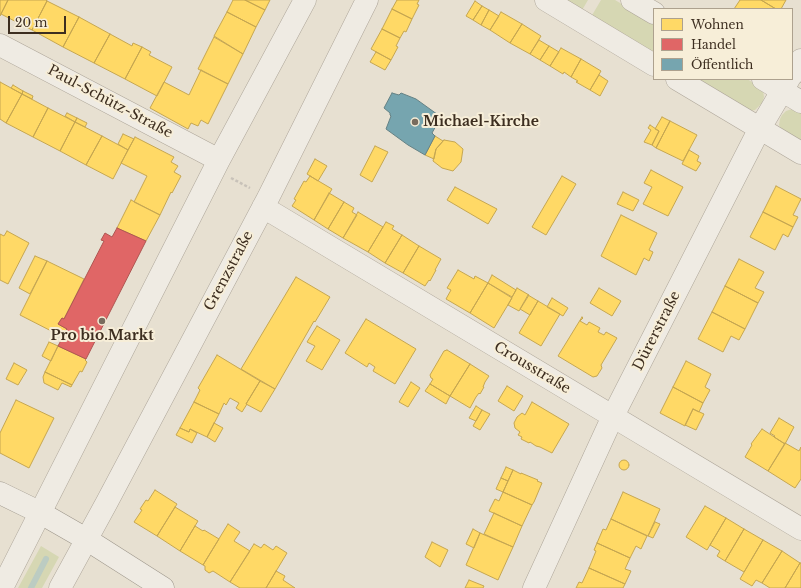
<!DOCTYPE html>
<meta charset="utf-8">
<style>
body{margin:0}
#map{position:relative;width:801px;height:588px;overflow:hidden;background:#e7e0d1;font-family:"Libre Baskerville",serif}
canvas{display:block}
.legend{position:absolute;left:653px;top:8px;width:140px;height:72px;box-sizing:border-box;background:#f7eed8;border:1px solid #ada18e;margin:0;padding:5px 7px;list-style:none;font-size:12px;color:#3d2e20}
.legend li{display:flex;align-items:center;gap:8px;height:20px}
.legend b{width:20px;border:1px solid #ada18e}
.scale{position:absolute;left:8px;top:16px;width:58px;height:18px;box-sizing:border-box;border:2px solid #3d2e20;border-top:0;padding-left:5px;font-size:12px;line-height:14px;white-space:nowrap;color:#3d2e20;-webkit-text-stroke:3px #f7eed8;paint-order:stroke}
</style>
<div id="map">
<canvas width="801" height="588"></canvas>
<ul class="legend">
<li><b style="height:11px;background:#ffd966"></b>Wohnen</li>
<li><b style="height:11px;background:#e06666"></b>Handel</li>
<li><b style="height:11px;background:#76a5af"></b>Öffentlich</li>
</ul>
<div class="scale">20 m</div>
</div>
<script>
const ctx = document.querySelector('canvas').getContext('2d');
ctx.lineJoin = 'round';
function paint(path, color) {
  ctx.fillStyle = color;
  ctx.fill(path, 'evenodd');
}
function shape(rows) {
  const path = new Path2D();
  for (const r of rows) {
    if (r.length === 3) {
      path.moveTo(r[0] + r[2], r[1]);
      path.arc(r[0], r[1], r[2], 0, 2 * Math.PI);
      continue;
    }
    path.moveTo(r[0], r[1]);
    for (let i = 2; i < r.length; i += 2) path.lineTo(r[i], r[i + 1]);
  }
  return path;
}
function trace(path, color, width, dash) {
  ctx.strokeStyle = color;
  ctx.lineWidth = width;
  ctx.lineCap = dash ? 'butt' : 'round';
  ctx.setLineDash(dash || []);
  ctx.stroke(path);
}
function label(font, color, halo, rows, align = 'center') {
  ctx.font = font + ' "Libre Baskerville",serif';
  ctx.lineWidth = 4;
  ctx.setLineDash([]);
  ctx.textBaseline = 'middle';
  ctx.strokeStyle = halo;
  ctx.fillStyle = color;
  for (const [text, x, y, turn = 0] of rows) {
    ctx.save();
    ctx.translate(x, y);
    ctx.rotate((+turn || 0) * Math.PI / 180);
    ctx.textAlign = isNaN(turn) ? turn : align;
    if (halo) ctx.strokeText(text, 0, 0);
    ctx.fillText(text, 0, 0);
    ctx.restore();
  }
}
paint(shape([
 [562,0,588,0,581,12],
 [601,0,615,0,654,23,654,55,591,17],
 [693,79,747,79,760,87,763,91,764,97,762,103,755,110,749,111],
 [792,109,801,111,801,143,781,129,779,125,780,119,782,115,786,111],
 [41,546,59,557,42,588,18,588]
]), '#d6d7b3');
const homes = shape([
 [0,0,8,0,0,16,0,0],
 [8,0,46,0,47,1,32,30,1,14,8,0],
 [233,0,245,0,265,10,256,27,227,12,233,0],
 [245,0,270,0,265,10,245,0],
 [397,0,419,0,417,4,419,5,412,19,392,9,397,0],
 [740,0,761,0,776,9,734,9,740,0],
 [761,0,786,0,781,9,776,9,761,0],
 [47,1,79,17,63,47,32,30,47,1],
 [475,1,482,6,473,20,466,16,475,1],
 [482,6,489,10,481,25,473,20,482,6],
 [392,9,412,19,406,32,404,31,400,38,382,29,392,9],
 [489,10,499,16,490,30,481,25,489,10],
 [227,12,256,27,243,54,214,36,227,12],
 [501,12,522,24,510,43,490,30,501,12],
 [79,17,110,34,94,63,63,47,79,17],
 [522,24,541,36,530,54,510,43,522,24],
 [382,29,400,38,396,46,398,47,391,60,371,49,382,29],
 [110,34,132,46,133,43,142,47,125,79,94,63,110,34],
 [214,37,243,54,228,84,198,69,214,37],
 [539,40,549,46,540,60,530,54,539,40],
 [549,46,559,52,550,66,540,60,549,46],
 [142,47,151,52,149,55,172,67,157,96,125,79,142,47],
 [561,48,581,59,571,77,564,72,563,74,550,66,561,48],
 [376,52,391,60,385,70,370,62,376,52],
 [581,59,601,71,590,90,576,82,578,81,571,77,581,59],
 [201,70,228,84,208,124,201,120,198,126,191,123,188,129,150,108,164,82,189,95,201,70],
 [599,75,608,81,600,96,590,90,599,75],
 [0,82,22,94,6,123,0,119,0,82],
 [13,85,23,91,22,94,11,88,13,85],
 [23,91,33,96,32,99,22,94,23,91],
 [22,94,48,108,33,137,6,123,22,94],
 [48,108,75,122,60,151,33,137,48,108],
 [67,113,77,118,75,122,65,116,67,113],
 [662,117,670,121,656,148,652,145,659,131,655,129,662,117],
 [77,118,87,123,85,127,75,122,77,118],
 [670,121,697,135,683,161,656,148,670,121],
 [75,122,102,136,86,165,60,151,75,122],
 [650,125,659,131,652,145,644,142,651,130,648,128,650,125],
 [123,134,134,139,128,150,118,144,123,134],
 [102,136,128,150,113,179,86,165,102,136],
 [435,136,443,141,436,149,434,159,425,155,435,136],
 [135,137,174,157,171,162,178,166,174,172,181,176,172,193,171,192,160,215,134,202,147,176,121,163,135,137],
 [444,140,455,142,463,149,461,162,453,171,442,168,433,161,436,149,444,140],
 [375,146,388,152,372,182,360,175,375,146],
 [689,150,699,156,697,161,701,163,696,171,682,164,689,150],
 [315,159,327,166,318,181,307,174,315,159],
 [651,170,683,187,668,216,643,204,652,187,644,183,651,170],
 [310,176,332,189,314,220,292,206,296,200,294,199,304,181,306,182,310,176],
 [562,176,576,184,546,235,532,227,562,176],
 [776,186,801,199,793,215,798,217,793,227,763,212,776,186],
 [455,187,497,209,488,224,447,200,455,187],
 [623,192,639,200,633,211,617,204,623,192],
 [329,193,344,202,328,229,314,220,329,193],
 [131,200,160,215,146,241,117,228,131,200],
 [344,202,354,208,352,212,357,215,343,238,328,229,344,202],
 [358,212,383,227,368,252,343,238,358,212],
 [763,212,793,227,788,237,783,234,775,250,750,237,763,212],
 [621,215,657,233,649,250,653,252,649,261,644,258,636,275,601,256,621,215],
 [386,222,394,226,392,229,402,235,385,263,368,252,386,222],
 [7,231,29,243,8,284,0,280,0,234,4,236,7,231],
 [402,235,419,246,403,273,385,263,402,235],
 [419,246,441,259,435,270,436,270,430,281,429,280,425,286,403,273,419,246],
 [35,256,47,261,30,294,19,288,35,256],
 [739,259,764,272,755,288,764,292,758,303,725,286,739,259],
 [47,261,84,279,64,319,62,318,58,324,67,329,63,337,20,315,47,261],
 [458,270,474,279,475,276,488,283,470,313,446,299,451,290,447,288,458,270],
 [492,275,516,290,512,297,488,283,492,275],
 [296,277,330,297,315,322,314,321,275,389,241,369,296,277],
 [488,283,512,298,494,328,470,313,488,283],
 [725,286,758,303,745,329,712,312,725,286],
 [517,288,529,295,519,311,508,305,517,288],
 [599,288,621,301,612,316,590,303,599,288],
 [528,295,538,301,530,315,520,309,528,295],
 [552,298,568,308,563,316,547,307,552,298],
 [538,301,560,314,541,346,519,333,538,301],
 [712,312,745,329,739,340,731,336,723,352,698,339,712,312],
 [582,317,583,318,580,321,587,325,589,322,600,328,598,332,604,335,606,332,617,338,601,365,602,368,597,376,593,377,558,356,582,317],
 [366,319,416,349,395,384,373,371,375,367,369,363,367,367,345,353,366,319],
 [317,326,340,340,322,370,306,361,315,346,307,342,317,326],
 [49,342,58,346,51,361,42,356,49,342],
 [58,346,86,359,85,360,87,362,82,372,80,371,72,385,45,372,58,346],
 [447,350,470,364,450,396,430,384,433,379,431,378,430,375,444,351,447,350],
 [217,355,260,381,246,404,247,404,242,412,236,408,239,403,230,398,226,405,224,403,219,414,194,402,200,390,198,388,217,355],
 [686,361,711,374,705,387,710,390,703,403,673,387,686,361],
 [14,363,27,370,18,385,6,379,14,363],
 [470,364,489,376,485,382,483,387,484,387,480,394,479,393,476,397,470,408,450,396,470,364],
 [45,372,72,385,71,387,62,383,58,390,44,383,43,377,45,372],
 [260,381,275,389,261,412,246,404,260,381],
 [411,382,420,388,408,407,399,402,411,382],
 [430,384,450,396,446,404,425,391,430,384],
 [507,386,523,396,514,411,498,401,507,386],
 [673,387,703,403,699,412,693,409,685,426,660,413,673,387],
 [16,400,54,418,29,468,0,453,0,433,16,400],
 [194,402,219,414,207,437,190,429,189,432,180,428,194,402],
 [532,402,569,424,552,453,540,447,536,446,530,442,529,443,521,439,522,437,518,435,520,432,515,428,514,423,517,417,522,413,525,415,532,402],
 [476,406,482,410,476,421,469,418,476,406],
 [693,409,704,414,696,430,685,425,693,409],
 [482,410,490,414,480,430,473,426,482,410],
 [779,418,794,427,785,444,774,437,775,436,770,433,779,418],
 [214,423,223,428,215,442,207,437,214,423],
 [180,428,189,432,190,429,197,433,192,443,176,435,180,428],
 [762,429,785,444,768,471,745,457,752,445,751,444,762,429],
 [785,443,799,451,801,447,801,479,795,488,768,471,785,443],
 [624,465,5],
 [506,467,513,470,508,481,501,478,506,467],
 [513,470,521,474,521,473,538,480,537,481,542,483,534,502,532,505,503,492,513,470],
 [501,478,508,481,503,492,496,489,501,478],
 [155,490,177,504,157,536,134,522,142,510,140,509,146,500,148,501,155,490],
 [503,492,532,505,522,526,489,511,495,499,499,501,503,492],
 [623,492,660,509,648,536,611,519,623,492],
 [705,506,726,518,707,550,686,537,705,506],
 [175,507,198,521,180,551,157,536,175,507],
 [494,513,522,526,513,547,484,534,494,513],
 [726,518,744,529,725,561,717,556,720,551,710,545,726,518],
 [611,519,647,536,641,549,636,546,630,558,597,543,603,529,606,530,611,519],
 [655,522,660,524,653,538,648,536,655,522],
 [228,524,240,532,234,541,250,551,230,582,213,571,209,573,205,570,205,566,203,565,228,524],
 [195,526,203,531,204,530,219,539,203,565,180,551,195,526],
 [473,529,480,533,474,548,466,544,473,529],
 [744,529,763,540,744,572,725,561,744,529],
 [480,533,513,547,498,580,466,565,480,533],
 [763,540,782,551,762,583,756,580,752,586,740,579,763,540],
 [432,542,448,550,440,567,425,557,432,542],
 [597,543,630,558,625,569,631,571,625,584,589,568,596,551,594,550,597,543],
 [254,544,261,548,264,544,273,550,276,546,287,553,266,588,240,588,230,582,254,544],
 [782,551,800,563,785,588,770,588,762,583,782,551],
 [800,563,801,563,801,588,785,588,800,563],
 [589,568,625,584,623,588,576,588,579,582,582,583,589,568],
 [276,571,285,576,283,580,295,588,266,588,276,571],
 [469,580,484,586,483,588,465,588,469,580]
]);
paint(homes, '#ffd966');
trace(homes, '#c5a651', 1);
const shops = shape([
 [117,228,146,241,86,359,58,346,67,329,58,324,62,318,64,319,104,241,101,240,105,233,112,237,117,228]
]);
paint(shops, '#e06666');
trace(shops, '#af5551', 1);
const public = shape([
 [392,93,399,95,401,93,416,99,441,117,432,133,435,136,425,155,408,145,386,129,391,116,390,115,390,113,384,108,392,93]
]);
paint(public, '#76a5af');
trace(public, '#658184', 1);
trace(shape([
 [31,588,46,559]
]), '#bcccc2', 6);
const street = shape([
 [546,0,654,65],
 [632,0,654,13],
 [0,45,219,160],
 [792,75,801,60],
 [677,79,801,153],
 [763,79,801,102],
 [263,207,801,529],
 [2,588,219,160,305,0],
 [60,588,107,502,268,198,367,0],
 [534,588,613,416,760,128,789,79]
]);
const secondary = shape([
 [0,493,39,512,86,539,163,588]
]);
trace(street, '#ada599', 23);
trace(secondary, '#9c958a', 23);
trace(shape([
 [231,178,250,188]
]), '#c8c2b9', 2.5, [3, 2]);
trace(street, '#efebe3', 22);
trace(secondary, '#efebe3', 22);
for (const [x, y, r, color] of [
 [415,122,4,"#786c5e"],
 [102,321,4,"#786c5e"]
]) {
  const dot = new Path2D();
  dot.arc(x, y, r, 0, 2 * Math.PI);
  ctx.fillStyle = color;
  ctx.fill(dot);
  trace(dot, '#f7eed8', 1.5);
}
label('14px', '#3d2e20', '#f7eed8', [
 ["Paul-Schütz-Straße",110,102,28],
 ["Grenzstraße",229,271,-62],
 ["Dürerstraße",657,331,-63],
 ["Crousstraße",532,368,31]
]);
label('bold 14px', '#3d2e20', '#f7eed8', [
 ["Michael-Kirche",423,122],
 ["Pro bio.Markt",102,336,"center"]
], 'left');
</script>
